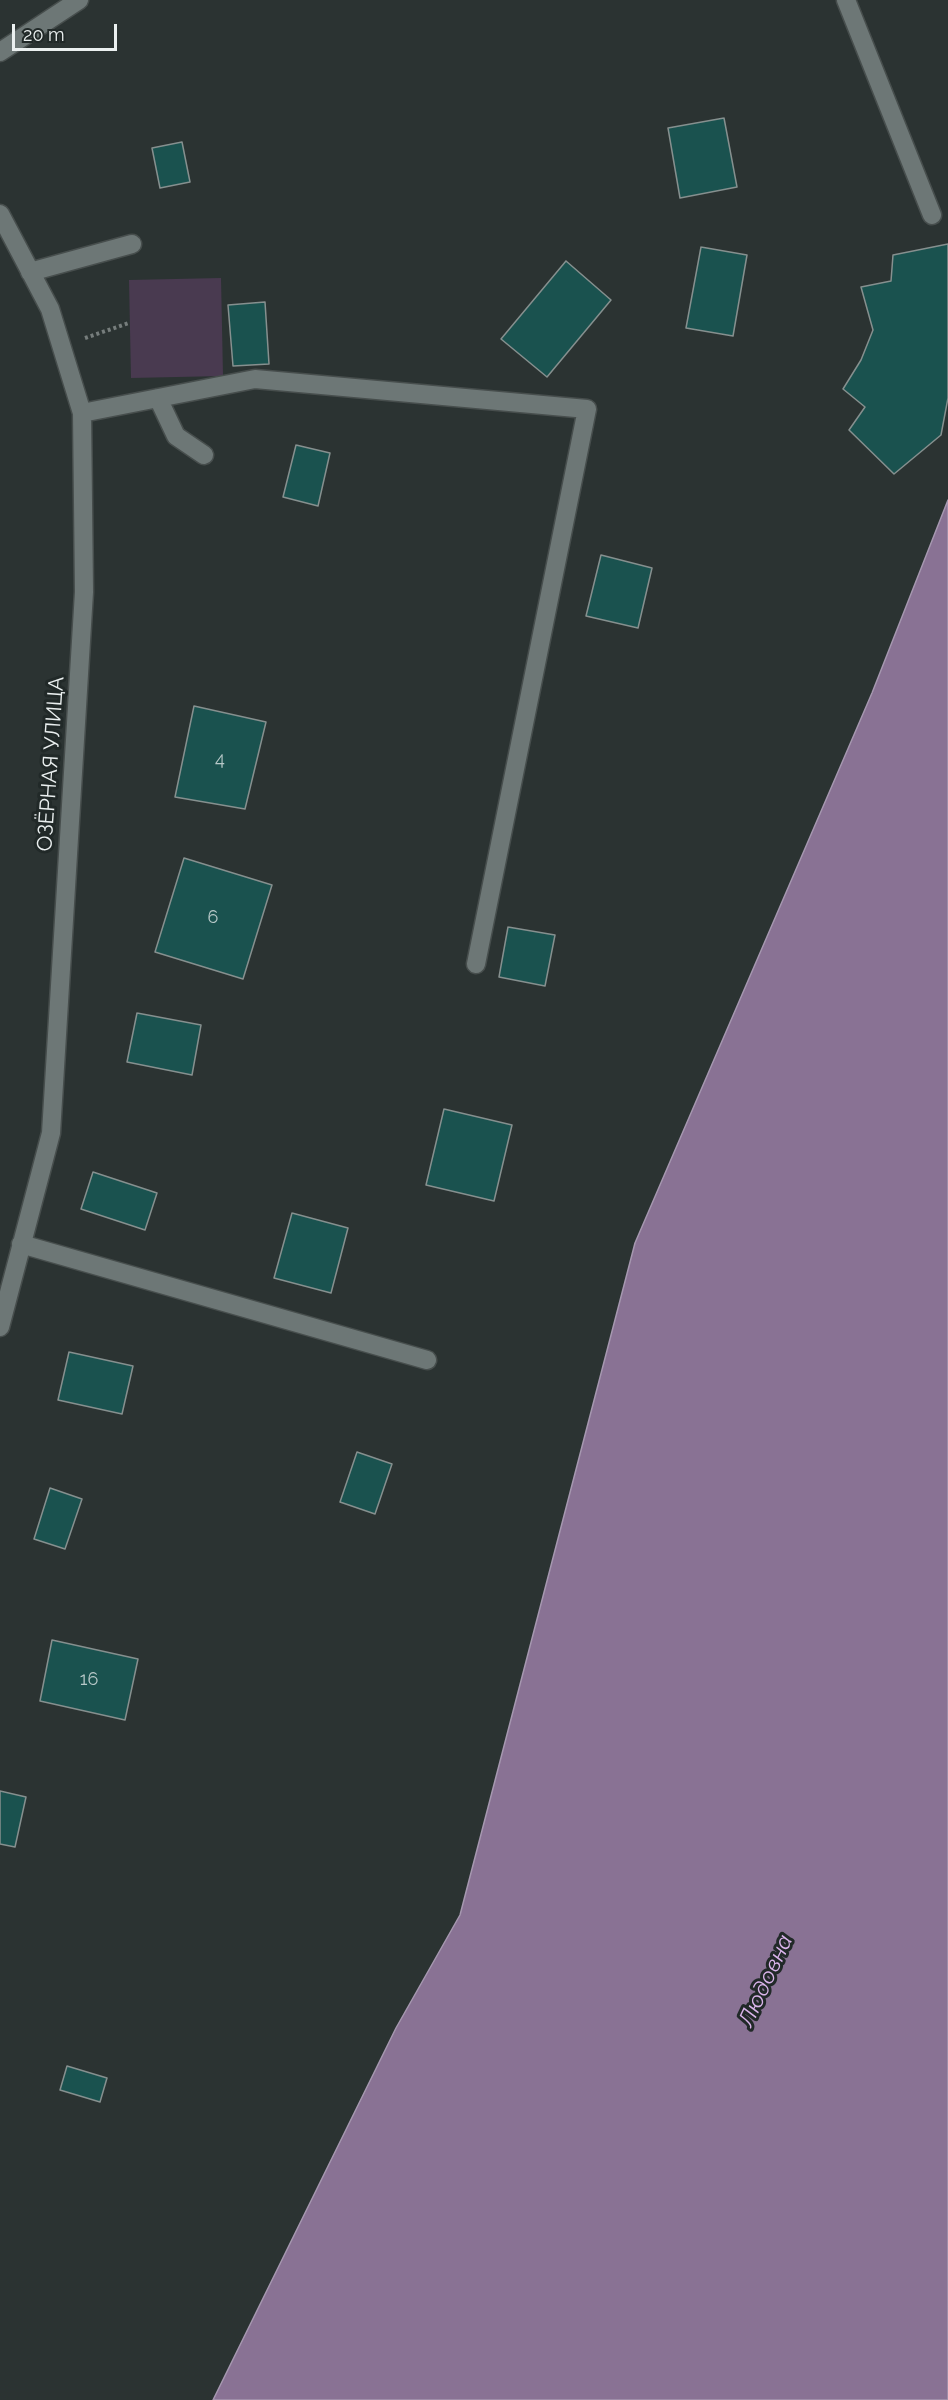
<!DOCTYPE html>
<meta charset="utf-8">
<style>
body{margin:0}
#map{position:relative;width:948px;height:2400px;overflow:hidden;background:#2b3332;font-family:Raleway,sans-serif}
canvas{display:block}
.scale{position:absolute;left:12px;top:24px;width:105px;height:27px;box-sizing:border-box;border:3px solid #ebf0f0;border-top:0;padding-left:8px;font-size:18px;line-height:21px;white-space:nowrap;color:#ebf0f0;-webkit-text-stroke:4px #212928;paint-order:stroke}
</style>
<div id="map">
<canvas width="948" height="2400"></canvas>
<div class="scale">20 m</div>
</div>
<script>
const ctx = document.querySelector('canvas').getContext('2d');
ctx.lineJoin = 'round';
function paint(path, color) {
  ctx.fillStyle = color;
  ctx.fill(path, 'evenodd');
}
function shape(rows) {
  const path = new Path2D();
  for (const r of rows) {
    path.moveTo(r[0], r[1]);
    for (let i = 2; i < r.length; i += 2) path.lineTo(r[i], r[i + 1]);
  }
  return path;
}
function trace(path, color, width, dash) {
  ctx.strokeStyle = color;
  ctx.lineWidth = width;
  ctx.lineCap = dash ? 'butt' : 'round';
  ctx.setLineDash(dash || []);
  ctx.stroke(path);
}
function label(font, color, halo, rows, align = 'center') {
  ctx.font = font + ' Raleway,sans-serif';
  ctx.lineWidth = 6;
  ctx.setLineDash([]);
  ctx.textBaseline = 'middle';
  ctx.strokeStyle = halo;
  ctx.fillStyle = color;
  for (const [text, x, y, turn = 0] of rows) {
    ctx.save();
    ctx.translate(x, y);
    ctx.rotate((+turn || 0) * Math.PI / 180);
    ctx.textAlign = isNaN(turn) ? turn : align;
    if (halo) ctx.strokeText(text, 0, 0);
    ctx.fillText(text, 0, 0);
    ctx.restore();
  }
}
paint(shape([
 [221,278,223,376,131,378,129,280]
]), '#493a50');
const water = shape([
 [948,500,948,2400,213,2400,396,2028,460,1915,635,1243,872,693,948,500]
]);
paint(water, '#897294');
trace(water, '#a698b0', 1.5);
const building = shape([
 [724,118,737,187,680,198,668,128,724,118],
 [182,142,190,182,160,188,152,148,182,142],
 [948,244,948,398,941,435,894,474,849,430,865,407,843,389,861,360,873,330,861,287,891,281,893,255,948,244],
 [701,247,747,255,733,336,686,328,701,247],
 [566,261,611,300,547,377,501,339,566,261],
 [265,302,269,364,233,366,228,305,265,302],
 [296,445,330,453,318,506,283,497,296,445],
 [601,555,652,568,638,628,586,616,601,555],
 [194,706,266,722,245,809,175,797,194,706],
 [184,858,272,885,243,979,155,952,184,858],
 [508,927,555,935,545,986,499,977,508,927],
 [137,1013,201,1025,192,1075,127,1062,137,1013],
 [444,1109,512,1125,494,1201,426,1185,444,1109],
 [93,1172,157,1193,145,1230,81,1209,93,1172],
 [292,1213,348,1228,331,1293,274,1278,292,1213],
 [69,1352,133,1366,122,1414,58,1400,69,1352],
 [357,1452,392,1464,375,1514,340,1502,357,1452],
 [50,1488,82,1499,65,1549,34,1539,50,1488],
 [52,1640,138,1659,125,1720,40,1701,52,1640],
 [0,1791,26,1797,15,1847,0,1844,0,1791],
 [67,2066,107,2078,100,2102,60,2090,67,2066]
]);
paint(building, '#1a524f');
trace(building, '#86908f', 1.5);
const minor = shape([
 [846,0,932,215],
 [0,52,79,0],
 [0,214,50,309,82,413,84,592,51,1133,0,1327],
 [30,272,132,244],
 [158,398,176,436,204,455],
 [82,413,255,379,587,409,476,964],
 [21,1244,427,1360]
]);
trace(minor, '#474e4d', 21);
trace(shape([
 [85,338,129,323]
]), '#767d7c', 4, [3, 3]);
trace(minor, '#6d7776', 18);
label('18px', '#b7c8c8', null, [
 ["4",220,760],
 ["6",213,918],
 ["16",89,1680]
]);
label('21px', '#ebf0f0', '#212928', [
 ["ОЗЁРНАЯ УЛИЦА",51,764,-86]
]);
label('italic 22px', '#dab4eb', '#212928', [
 ["Людовна",766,1981,-65]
]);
</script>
